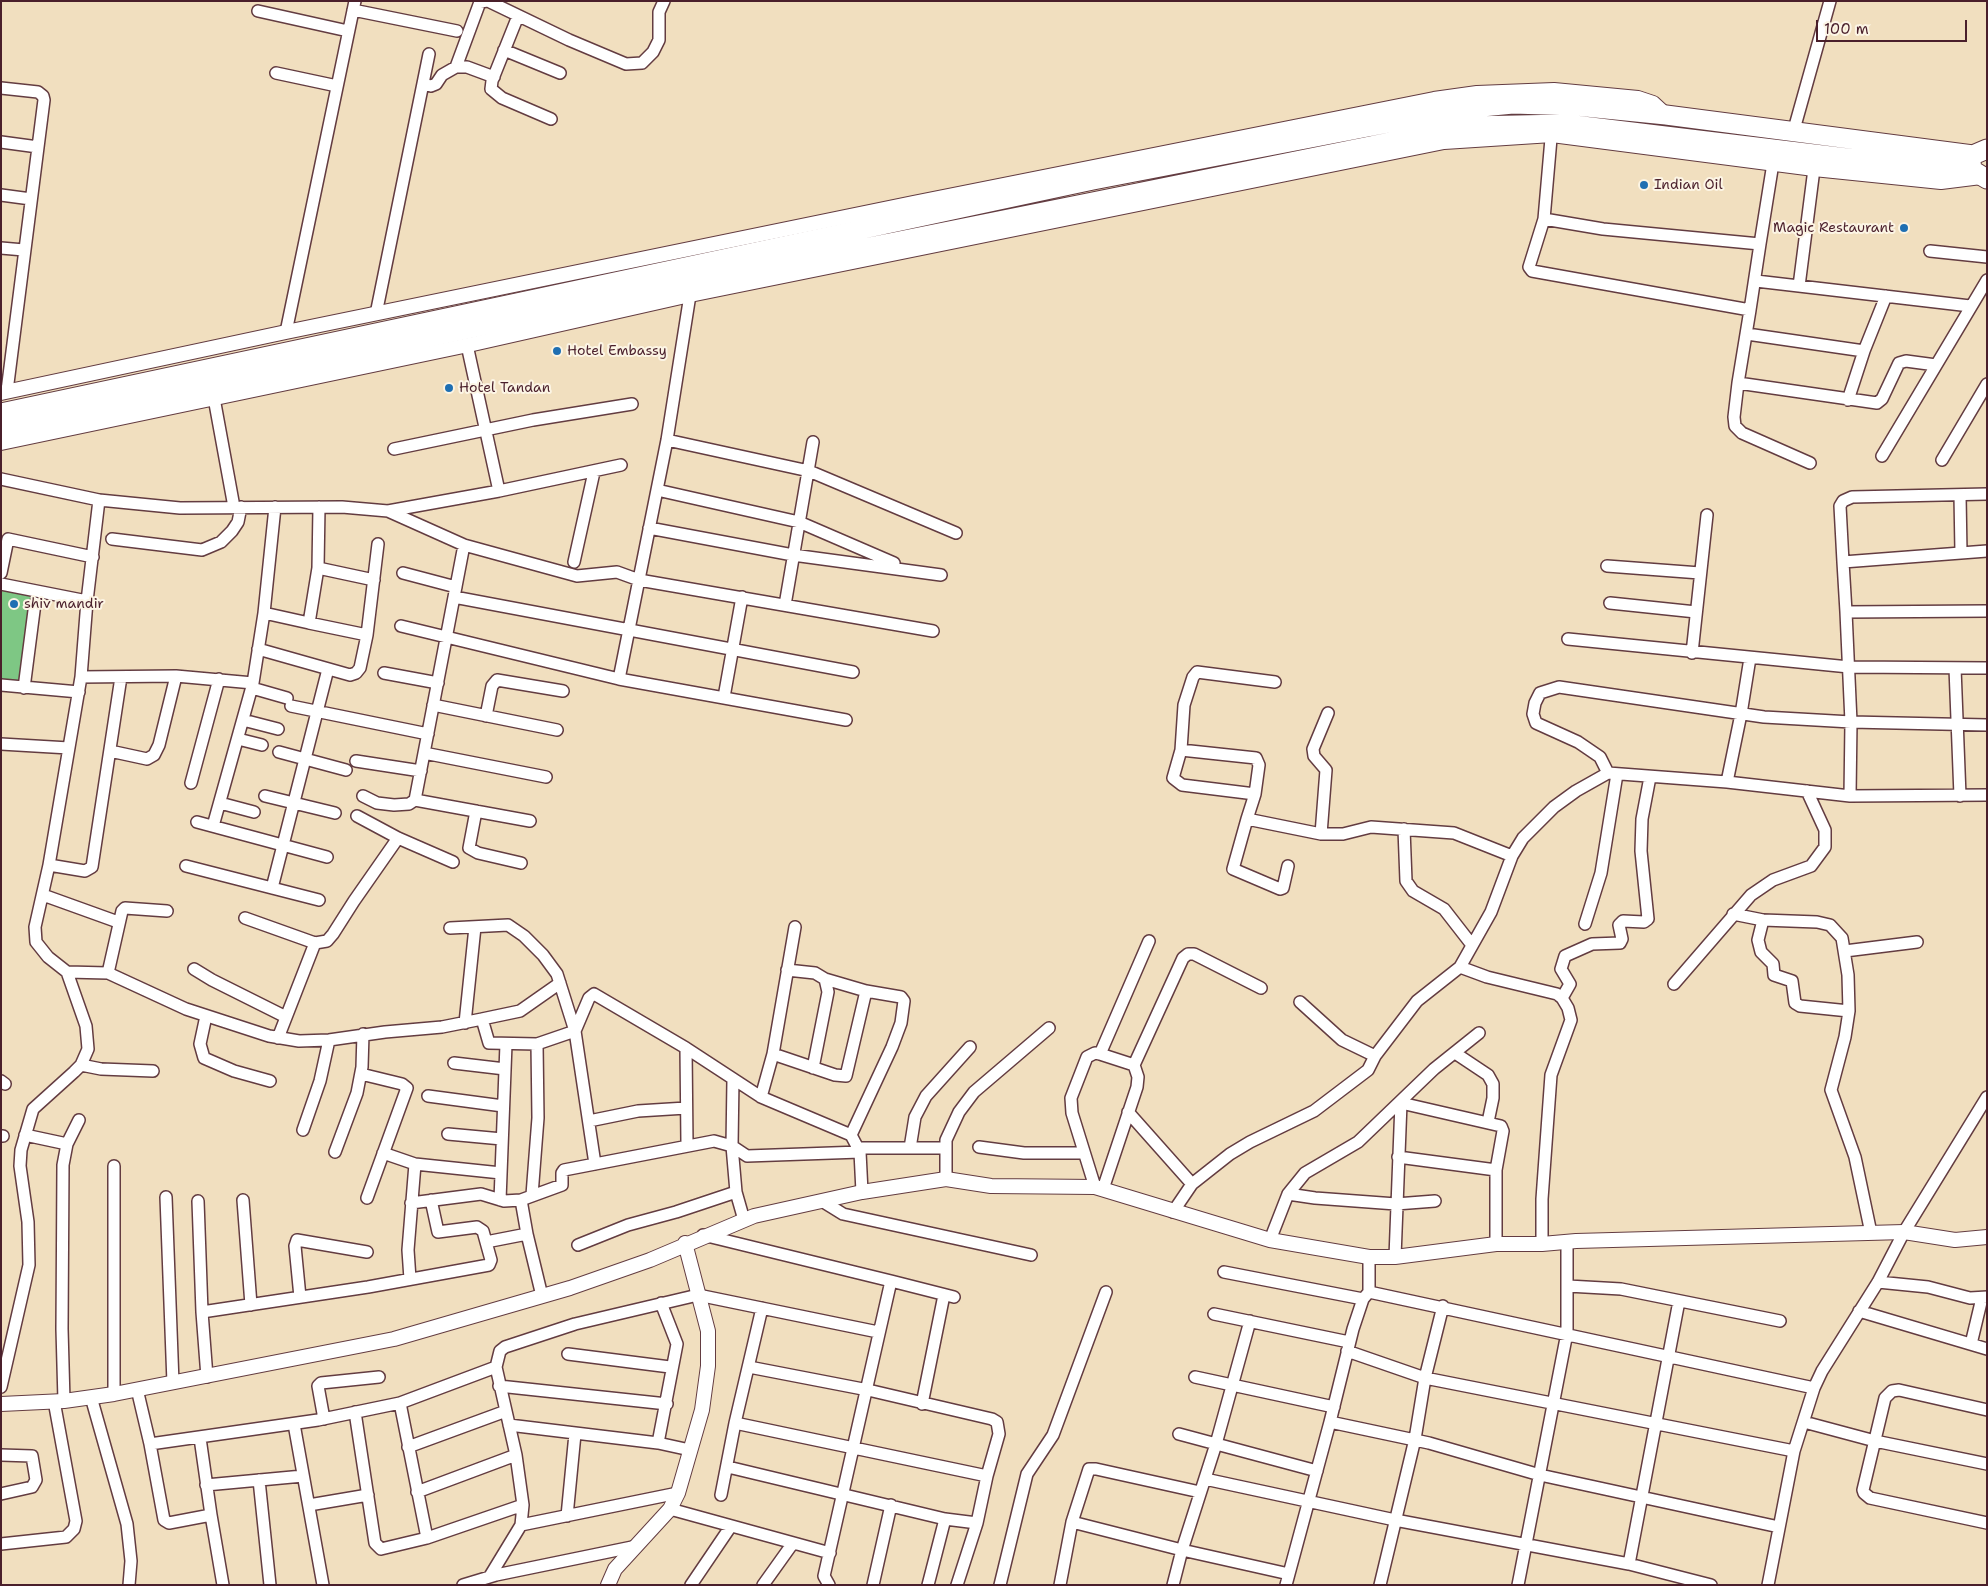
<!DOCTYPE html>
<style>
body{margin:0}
#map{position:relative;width:1988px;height:1586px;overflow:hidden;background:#f1dfbf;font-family:"Shantell Sans",sans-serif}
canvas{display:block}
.frame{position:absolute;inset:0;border:2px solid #4a1f2b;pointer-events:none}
.scale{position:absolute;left:1816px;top:20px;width:151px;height:22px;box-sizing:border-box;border:2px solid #4a1f2b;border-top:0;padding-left:6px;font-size:15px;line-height:18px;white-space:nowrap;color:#4a1f2b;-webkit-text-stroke:4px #fcf5e5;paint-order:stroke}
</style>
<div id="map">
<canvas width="1988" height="1586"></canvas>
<div class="frame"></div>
<div class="scale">100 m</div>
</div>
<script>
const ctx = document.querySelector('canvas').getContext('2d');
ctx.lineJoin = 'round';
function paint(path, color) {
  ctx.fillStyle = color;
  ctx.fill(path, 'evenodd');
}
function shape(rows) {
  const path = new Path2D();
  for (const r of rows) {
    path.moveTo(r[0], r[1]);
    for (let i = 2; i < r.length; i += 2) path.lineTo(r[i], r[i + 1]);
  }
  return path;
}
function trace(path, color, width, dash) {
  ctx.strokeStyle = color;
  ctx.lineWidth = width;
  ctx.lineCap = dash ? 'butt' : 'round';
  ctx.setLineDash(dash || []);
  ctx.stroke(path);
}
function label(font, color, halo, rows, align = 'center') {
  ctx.font = font + ' "Shantell Sans",sans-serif';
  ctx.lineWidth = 4;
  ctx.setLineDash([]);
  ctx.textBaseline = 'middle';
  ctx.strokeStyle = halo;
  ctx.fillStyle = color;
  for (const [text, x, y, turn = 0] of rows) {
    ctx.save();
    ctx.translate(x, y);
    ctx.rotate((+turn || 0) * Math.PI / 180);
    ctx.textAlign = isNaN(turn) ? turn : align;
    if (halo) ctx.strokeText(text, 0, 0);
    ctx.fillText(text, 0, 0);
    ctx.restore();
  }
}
paint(shape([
 [1,588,32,595,21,684,1,682]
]), '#7ec784');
const minor = shape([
 [353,10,457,31],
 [258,11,348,31],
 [518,16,492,81,491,89,502,98,551,119],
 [504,50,560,73],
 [456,67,480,2,488,1,569,40,626,64,642,63,653,52,659,40,659,12,664,1],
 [276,73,337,86],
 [423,84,431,86,436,84,442,75,456,67,467,67,494,77],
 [1,88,38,92,43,96,44,100,7,391],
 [1552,127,1544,219,1529,267,1532,271,1750,310,1760,244],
 [1793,133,1830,1],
 [1,142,38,147],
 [1,195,31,199],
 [1544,219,1603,229,1760,244,1774,157],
 [1,248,24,250],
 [1930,251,1987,257],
 [1756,281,1970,306],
 [1799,286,1814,169],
 [1750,310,1738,383,1734,417,1735,426,1742,433,1810,463],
 [376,314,429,54],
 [286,332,355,1],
 [1747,334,1864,351,1848,400],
 [467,345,499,491],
 [1864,351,1886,296],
 [1738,383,1877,403,1882,399,1899,363,1906,361,1936,365],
 [214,398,234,507],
 [667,440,809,471,956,533],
 [394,449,533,420,632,404],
 [1882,456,1987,280],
 [1942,460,1987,384],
 [1,479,99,500,87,601,81,677,49,865,35,927,36,942,48,957,67,972,86,1026,88,1049,81,1065,74,1072,33,1109,21,1150,20,1166,28,1222,29,1265,1,1387],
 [657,490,799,522,894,563],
 [1960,495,1961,553],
 [99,500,180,508,342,507,388,511,499,491,621,465],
 [388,511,464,545,577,576,617,572,639,580,933,631],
 [649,528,793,555,941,575],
 [112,539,202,550,221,542,232,531,238,522,241,507],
 [1987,551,1843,562,1846,612,1987,611],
 [574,562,594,472],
 [1843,562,1840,506,1843,501,1852,497,1987,494],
 [1607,566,1700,573],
 [318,568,374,580],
 [1,573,8,539,93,557],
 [403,573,456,587],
 [1,584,87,601],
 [454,597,853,672],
 [1610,603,1696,612],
 [785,605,813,442],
 [1846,612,1851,722,1850,796],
 [264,613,309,623,318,568,319,507],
 [309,623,367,635,378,544],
 [401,626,619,679,846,720],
 [1568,639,1849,667,1987,668],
 [258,649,350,675,356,673,360,668,367,635],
 [1692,653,1707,515],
 [1955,668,1960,796],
 [384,673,438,683],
 [81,677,176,676,253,683],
 [619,679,667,440,690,295],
 [1275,682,1197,672,1193,677,1184,705,1181,750,1173,778,1182,785,1255,794,1247,819,1321,834,1343,834,1371,827,1454,833,1512,856],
 [1,685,79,692],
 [24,688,35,603],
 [252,688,287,698],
 [724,697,742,597],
 [433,705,557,730],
 [291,706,428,734],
 [486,716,492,686,497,680,563,691],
 [243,720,278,729],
 [238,739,262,745],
 [1,744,69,748],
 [1181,750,1256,758,1259,765,1255,794],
 [110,751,147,759,154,755,159,745,176,676],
 [279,752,346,770],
 [424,753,546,777],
 [356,761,421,771],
 [1608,773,1600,757,1578,742,1536,723,1533,714,1535,703,1540,693,1559,687,1764,717,1851,722,1987,725],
 [1727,782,1741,714,1750,658],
 [191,783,219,679],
 [265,796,335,813],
 [363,796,377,803,394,805,409,804,415,800,530,821],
 [415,800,464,545],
 [220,803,254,812],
 [476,811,469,848,478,853,521,863],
 [357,816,398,838,453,862],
 [1247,819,1233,869,1280,889,1283,888,1288,866],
 [197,822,327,857],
 [213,826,253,683,264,613,275,507],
 [1404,829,1406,881,1413,891,1444,909,1472,945],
 [1321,834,1326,770,1314,756,1313,749,1328,713],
 [49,865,85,871,92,867,121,677],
 [186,866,319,900],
 [272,888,328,669],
 [43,895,118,922],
 [1733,914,1763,920,1817,922,1830,925,1842,938,1848,975,1849,1011,1845,1037,1831,1090,1855,1157,1871,1233],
 [245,918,315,943],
 [1763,920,1758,940,1761,952,1773,964,1774,975,1792,981,1795,1003,1800,1006,1849,1011],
 [1585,924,1601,873,1617,774],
 [450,928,508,925,524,936,543,955,557,974,575,1031,595,1164],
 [1845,951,1917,942],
 [194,969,212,980,286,1017],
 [787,970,815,973,825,979,866,991],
 [67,972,108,973,186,1009,269,1036,299,1041,329,1040,385,1032,442,1027,482,1019,489,1043,537,1044,575,1031,589,998,594,994,686,1048,761,1097,851,1135,860,1152,862,1192],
 [108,973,122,911,125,908,167,911],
 [1674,984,1751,895,1773,880,1811,866,1825,847,1825,830,1807,791],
 [1562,998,1570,984,1561,969,1565,956,1592,944,1620,943,1622,939,1619,925,1623,921,1644,922,1648,919,1641,851,1642,819,1650,777],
 [1300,1002,1342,1040,1375,1056],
 [206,1016,200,1044,204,1058,234,1071,270,1081],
 [482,1019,520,1011,560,983],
 [465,1023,475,927],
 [278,1038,315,943,327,941,333,934,354,901,398,838],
 [686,1048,687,1144],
 [1455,1053,1488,1075,1493,1084,1493,1098,1488,1122],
 [773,1054,835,1075,846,1076,866,991,901,997,904,1001,901,1023,892,1047,851,1135],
 [1100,1054,1149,941],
 [454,1063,505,1069],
 [81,1065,101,1069,153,1071],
 [813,1068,828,992,825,979],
 [361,1074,402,1084,407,1088,367,1198],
 [733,1079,732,1146,736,1192],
 [1,1081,5,1084],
 [428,1096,503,1106],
 [761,1097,773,1054,795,927],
 [1128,1112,1192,1184],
 [589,1121,638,1111,686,1108],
 [303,1130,320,1081,329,1040],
 [448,1134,502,1139],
 [25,1135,67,1144],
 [1,1136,3,1136],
 [979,1147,1024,1153,1083,1153],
 [858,1148,944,1148],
 [910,1148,915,1117,926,1096,970,1047],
 [335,1152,357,1093,362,1067,363,1034],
 [383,1153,415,1164,501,1173],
 [1398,1157,1496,1170],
 [114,1166,114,1394],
 [946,1179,946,1140,959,1112,974,1092,1049,1028],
 [1095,1187,1072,1113,1071,1098,1087,1057,1095,1053,1100,1054,1134,1065,1183,958,1188,954,1194,954,1261,988],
 [1103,1189,1137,1087,1138,1077,1134,1065],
 [1288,1194,1315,1198,1396,1204,1435,1201],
 [532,1195,538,1118,537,1044],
 [166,1197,173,1383],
 [243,1200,251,1305],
 [431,1200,438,1232,477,1227,483,1231,486,1242],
 [500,1200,506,1044],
 [198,1201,202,1312],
 [822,1201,843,1214,1031,1255],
 [411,1203,481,1194,504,1201,521,1200],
 [1173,1212,1192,1184,1230,1154,1250,1142,1314,1111,1368,1070,1375,1056,1417,1001,1460,967],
 [527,1234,542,1296],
 [703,1235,891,1281,824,1576,829,1585],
 [1270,1240,1288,1194,1305,1173,1358,1142,1434,1069,1479,1033],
 [1542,1244,1542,1199,1551,1075,1571,1020,1568,1008,1562,998,1557,994,1487,977,1460,967,1491,912,1512,856,1523,838,1554,807,1576,791,1608,773,1727,782,1850,796,1987,795],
 [578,1245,628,1225,676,1212,736,1192,744,1220],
 [1369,1257,1369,1292,1363,1299,1353,1329,1330,1422,1429,1443,1540,1475,1779,1527],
 [1395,1257,1401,1103,1501,1126,1503,1131,1496,1170,1496,1244],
 [1224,1272,1363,1299],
 [410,1279,408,1250,415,1164],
 [891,1281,954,1297],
 [1878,1282,1928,1287,1970,1298,1987,1297],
 [1568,1286,1621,1289,1780,1321],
 [1369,1292,1814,1388],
 [300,1297,295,1246,297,1240,367,1252],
 [661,1303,677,1344,672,1370],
 [1859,1311,1987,1349],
 [1214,1314,1349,1342],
 [1250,1321,1216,1444,1182,1550,1289,1574],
 [1971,1344,1982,1298],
 [1347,1351,1425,1378,1794,1451],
 [568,1354,670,1367,672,1370,658,1443],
 [496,1367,516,1455,523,1505,521,1525,678,1493],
 [749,1367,868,1390,992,1419,997,1422,999,1434,987,1476,977,1523,957,1585],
 [207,1377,202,1312,368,1287,489,1265,491,1260,486,1242,527,1234,521,1200,562,1185,562,1173,564,1170,714,1141,732,1146,747,1156,860,1152],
 [1195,1377,1334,1407],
 [499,1386,667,1404],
 [137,1389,150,1444,318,1420,400,1403,496,1367,500,1351,505,1347,575,1324,698,1295,878,1332],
 [91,1397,127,1524,131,1561,129,1585],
 [64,1401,62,1329,63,1165,67,1144,79,1120],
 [400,1403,427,1538],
 [922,1404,944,1295],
 [1987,1410,1899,1390,1892,1391,1885,1398,1863,1490,1864,1493,1870,1498,1987,1523],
 [355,1412,375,1543,381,1549,427,1538,523,1505],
 [324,1419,318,1386,321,1383,379,1377],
 [1804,1422,1875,1441,1987,1464],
 [735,1423,762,1308],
 [294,1424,323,1585],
 [509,1425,658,1443,690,1450],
 [1179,1434,1317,1471],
 [200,1438,211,1515],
 [150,1444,164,1520,169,1523,211,1515,223,1585],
 [408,1447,506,1411],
 [1,1455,32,1456,36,1480,32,1487,1,1494],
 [728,1467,945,1519,977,1523],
 [1205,1479,1395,1520,1629,1564,1711,1585],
 [259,1480,270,1585],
 [206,1485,303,1476],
 [417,1492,516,1455],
 [721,1495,735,1423,987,1476],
 [309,1505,368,1495],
 [670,1509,830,1553],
 [567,1516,575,1434],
 [1072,1522,1089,1469,1096,1469,1200,1492],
 [1,1544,66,1537,74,1529,76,1521,54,1401],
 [1629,1564,1679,1301],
 [490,1576,521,1525],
 [463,1585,496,1575,637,1546],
 [691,1585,731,1526],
 [763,1585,793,1543],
 [873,1585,891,1505],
 [928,1585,945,1519],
 [1000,1585,1027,1474,1053,1435,1106,1292],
 [1060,1585,1072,1522,1182,1550,1173,1585],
 [1286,1585,1330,1422],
 [1380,1585,1415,1439,1425,1378,1443,1306],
 [1518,1585,1567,1333,1567,1242],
 [1768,1585,1794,1451,1814,1388,1822,1371,1878,1282,1904,1232,1987,1097]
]);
const tertiary = shape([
 [1,393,286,332,913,203,1434,99,1477,93,1554,90,1638,98,1653,103,1666,115],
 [1,443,473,344,690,295,1444,142,1552,135,1814,169,1941,182,1981,177],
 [1,1404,64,1401,114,1394,394,1339,570,1288,650,1260,754,1216,862,1192,946,1179,991,1186,1095,1187,1270,1240,1369,1257,1395,1257,1496,1244,1542,1244,1576,1241,1904,1232,1955,1240,1987,1237],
 [608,1585,615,1569,670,1509,678,1493,702,1410,708,1366,708,1331,685,1243]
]);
const primary = shape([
 [1987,149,1973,155,1971,162,1972,170,1987,179],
 [1,413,1093,180,1461,109,1513,104,1576,106,1666,115,1973,155],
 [1,429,538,314,1469,126,1566,124,1872,161,1972,170]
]);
trace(minor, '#633c41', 14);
trace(tertiary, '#633c41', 16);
trace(primary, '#633c41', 21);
trace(minor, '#fff', 11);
trace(tertiary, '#fff', 14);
trace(primary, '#fff', 19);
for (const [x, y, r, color] of [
 [1644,185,5,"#1f6fb2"],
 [1904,228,5,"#1f6fb2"],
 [557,351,5,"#1f6fb2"],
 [449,388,5,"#1f6fb2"],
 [14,604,5,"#1f6fb2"]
]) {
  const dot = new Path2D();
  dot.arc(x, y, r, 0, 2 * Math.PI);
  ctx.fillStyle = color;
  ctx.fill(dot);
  trace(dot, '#fcf5e5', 2);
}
label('14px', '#4a1f2b', '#fcf5e5', [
 ["Indian Oil",1654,185],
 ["Magic Restaurant",1894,228,"right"],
 ["Hotel Embassy",567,351],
 ["Hotel Tandan",459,388],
 ["shiv mandir",24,604]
], 'left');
</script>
